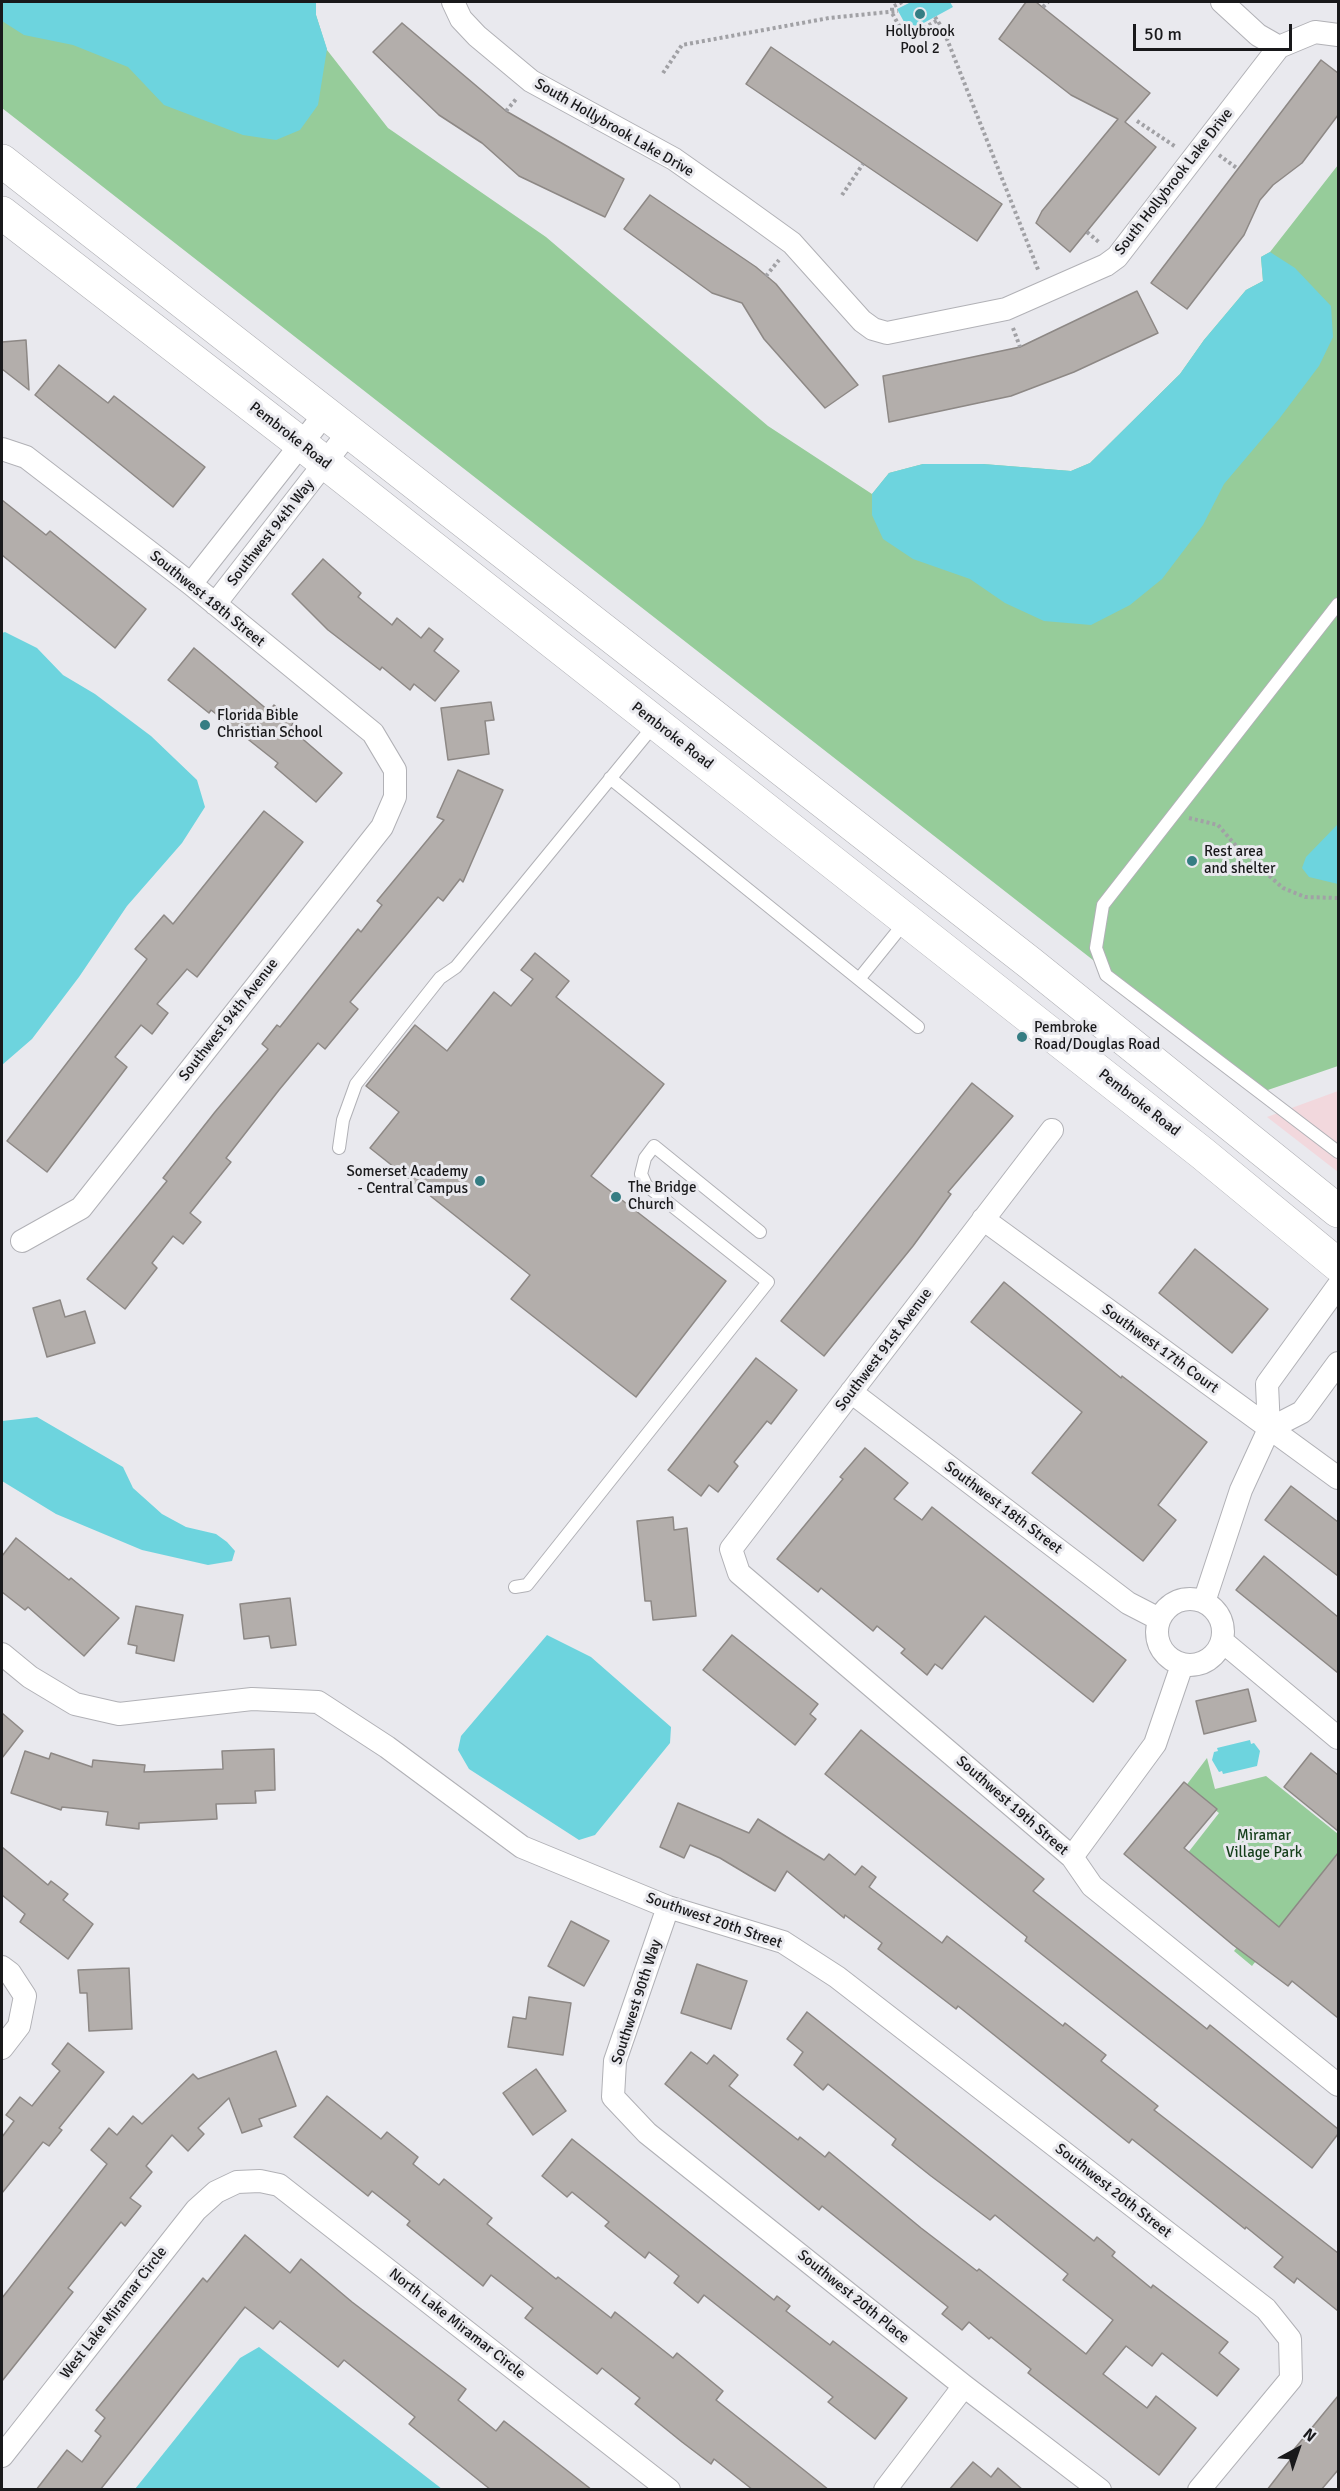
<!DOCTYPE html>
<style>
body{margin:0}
#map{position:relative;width:1340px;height:2491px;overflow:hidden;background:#e9e9ee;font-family:Signika,sans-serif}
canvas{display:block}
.frame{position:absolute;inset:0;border:3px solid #19191b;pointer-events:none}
.north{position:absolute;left:1268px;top:2419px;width:60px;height:60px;-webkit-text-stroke:4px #e9e9ee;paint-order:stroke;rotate:40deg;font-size:16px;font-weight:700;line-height:24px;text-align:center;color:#19191b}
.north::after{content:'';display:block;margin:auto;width:21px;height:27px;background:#19191b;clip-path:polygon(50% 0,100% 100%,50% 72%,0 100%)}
.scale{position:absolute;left:1133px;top:24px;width:159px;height:27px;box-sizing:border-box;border:3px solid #19191b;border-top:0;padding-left:8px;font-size:18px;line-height:21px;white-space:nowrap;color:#19191b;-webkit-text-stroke:4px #e9e9ee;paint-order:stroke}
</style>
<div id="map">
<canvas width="1340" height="2491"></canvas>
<div class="frame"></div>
<div class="north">N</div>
<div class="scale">50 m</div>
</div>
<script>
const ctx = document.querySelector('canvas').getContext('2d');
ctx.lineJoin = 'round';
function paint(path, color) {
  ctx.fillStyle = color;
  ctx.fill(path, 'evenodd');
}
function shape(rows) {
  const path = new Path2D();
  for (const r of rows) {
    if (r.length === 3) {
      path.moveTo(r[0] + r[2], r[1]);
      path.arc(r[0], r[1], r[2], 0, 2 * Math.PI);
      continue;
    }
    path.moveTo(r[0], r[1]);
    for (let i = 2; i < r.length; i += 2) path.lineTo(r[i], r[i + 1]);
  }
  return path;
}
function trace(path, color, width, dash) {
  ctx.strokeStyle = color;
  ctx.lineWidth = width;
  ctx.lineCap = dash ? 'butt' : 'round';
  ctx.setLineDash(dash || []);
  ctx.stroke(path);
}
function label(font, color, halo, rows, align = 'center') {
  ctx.font = font + ' Signika,sans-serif';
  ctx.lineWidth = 6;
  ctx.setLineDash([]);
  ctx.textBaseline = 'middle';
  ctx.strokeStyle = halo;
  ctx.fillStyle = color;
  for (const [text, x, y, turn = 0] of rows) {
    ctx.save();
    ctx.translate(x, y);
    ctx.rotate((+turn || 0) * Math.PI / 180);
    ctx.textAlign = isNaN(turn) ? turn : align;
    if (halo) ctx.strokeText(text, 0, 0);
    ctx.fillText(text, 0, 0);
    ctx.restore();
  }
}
paint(shape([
 [1338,1091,1338,1172,1267,1117]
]), '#f2d8dd');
paint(shape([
 [2,2,316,2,316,15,327,50,388,128,546,237,768,426,872,494,889,473,923,464,983,464,1071,471,1090,463,1180,374,1204,340,1246,290,1263,281,1261,257,1270,252,1338,165,1338,1066,1262,1092,2,108],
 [1207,1758,1215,1789,1266,1776,1338,1834,1338,1855,1252,1966,1234,1951,1263,1914,1187,1854,1219,1813,1185,1787]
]), '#96cc9a');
paint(shape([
 [2,2,316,2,316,15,327,49,318,105,300,130,276,140,243,135,164,105,128,67,73,45,24,35,2,21],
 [911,2,950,2,953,7,909,31,897,9],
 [1270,252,1295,268,1331,306,1333,337,1319,366,1279,419,1224,484,1203,525,1162,579,1130,605,1091,625,1044,621,1005,603,970,579,913,559,883,539,872,515,872,494,889,473,923,464,983,464,1071,471,1090,463,1180,374,1204,340,1246,290,1263,281,1261,257],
 [5,632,37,648,63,675,95,694,151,736,197,780,205,807,182,843,127,906,79,977,32,1039,2,1065,2,633],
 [1338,824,1338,884,1309,877,1302,868,1306,857],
 [37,1417,123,1467,133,1488,162,1514,186,1527,216,1534,227,1542,235,1551,232,1561,208,1565,142,1550,56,1514,2,1481,2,1421],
 [547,1635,591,1657,671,1727,670,1743,595,1835,579,1840,469,1769,458,1750,461,1736],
 [1250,1740,1251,1744,1254,1743,1260,1751,1257,1766,1223,1774,1222,1771,1219,1772,1212,1760,1214,1752,1218,1751,1217,1748],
 [259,2347,442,2489,135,2489,240,2358]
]), '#6dd4de');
const building = shape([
 [1026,2,1036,2,1150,93,1125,122,1156,147,1070,252,1036,223,1042,211,1118,119,1071,95,999,39,1026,2],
 [402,23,506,111,624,179,605,217,519,176,482,143,439,115,373,52,402,23],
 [771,47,1002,204,977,241,746,84,771,47],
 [1321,60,1338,73,1338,115,1302,163,1273,185,1260,200,1244,235,1187,309,1151,283,1321,60],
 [650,195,756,267,776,284,858,385,825,408,764,339,742,303,712,293,624,229,650,195],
 [1137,291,1158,333,1074,372,1011,396,889,422,883,376,1020,347,1137,291],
 [26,340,29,390,2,369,2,342,26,340],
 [59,365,108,403,114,396,205,467,173,507,35,395,59,365],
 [2,500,46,535,50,531,146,609,115,648,2,555,2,500],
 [323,559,361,593,358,597,392,625,397,618,421,638,429,628,443,639,434,651,459,671,435,701,414,684,410,690,382,667,380,670,328,630,292,594,323,559],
 [194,648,269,711,274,705,294,722,290,728,342,773,316,802,275,767,278,763,211,710,209,713,168,680,194,648],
 [491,702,494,720,485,721,489,754,448,760,441,708,491,702],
 [458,770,503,790,463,882,460,879,443,901,438,897,350,1002,358,1009,325,1049,318,1043,279,1090,226,1158,231,1162,190,1213,201,1222,183,1244,173,1236,152,1263,157,1268,125,1309,87,1279,167,1181,163,1178,215,1112,268,1049,262,1044,277,1025,280,1027,358,929,361,932,382,905,377,901,444,820,437,817,458,770],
 [264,811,303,842,197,977,187,969,157,1004,168,1013,152,1034,141,1025,115,1057,127,1067,47,1172,7,1141,147,959,135,949,164,915,173,924,264,811],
 [535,953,569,981,556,997,664,1084,591,1176,726,1281,636,1397,511,1299,530,1275,370,1148,399,1112,366,1086,415,1025,447,1051,494,992,511,1006,533,979,521,970,535,953],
 [972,1083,1013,1116,948,1192,951,1194,913,1246,824,1356,781,1321,972,1083],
 [1195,1249,1268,1309,1232,1353,1159,1293,1195,1249],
 [1004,1282,1121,1378,1122,1376,1207,1442,1158,1505,1176,1520,1143,1561,1032,1473,1082,1412,971,1322,1004,1282],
 [60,1300,65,1317,85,1311,95,1343,47,1357,33,1308,60,1300],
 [756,1358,797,1390,771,1424,767,1421,734,1462,738,1466,718,1492,709,1485,701,1496,668,1470,756,1358],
 [865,1448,908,1483,894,1499,922,1520,932,1507,1126,1660,1093,1702,985,1616,942,1669,935,1664,927,1675,901,1653,905,1649,877,1626,873,1631,821,1588,818,1592,777,1559,843,1479,840,1477,865,1448],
 [1291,1486,1338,1522,1338,1576,1265,1520,1291,1486],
 [673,1517,674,1530,687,1528,696,1616,653,1620,651,1601,645,1601,637,1521,673,1517],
 [16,1538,69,1580,71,1578,119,1618,84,1656,28,1607,25,1610,2,1592,2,1556,16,1538],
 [1264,1556,1338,1617,1338,1673,1236,1590,1264,1556],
 [290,1598,296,1645,271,1648,269,1636,244,1639,240,1604,290,1598],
 [136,1606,183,1615,174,1661,136,1653,137,1646,128,1644,136,1606],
 [732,1635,818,1704,810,1714,816,1719,795,1745,703,1670,732,1635],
 [1248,1689,1256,1721,1204,1734,1196,1701,1248,1689],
 [2,1713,23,1731,2,1758,2,1713],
 [861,1730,1044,1879,1033,1891,1207,2029,1210,2025,1338,2129,1338,2134,1312,2168,1025,1941,1027,1937,825,1774,861,1730],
 [274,1749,275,1790,255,1791,256,1803,216,1804,217,1819,139,1823,139,1829,106,1825,108,1812,62,1807,61,1810,11,1793,25,1751,49,1759,51,1753,92,1767,93,1760,145,1765,144,1772,223,1769,222,1751,274,1749],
 [1311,1753,1338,1775,1338,1831,1284,1787,1311,1753],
 [1184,1782,1217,1809,1184,1848,1279,1927,1338,1853,1338,2018,1292,1981,1288,1986,1233,1945,1124,1854,1184,1782],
 [678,1803,749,1833,758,1819,824,1860,829,1854,855,1875,862,1866,876,1877,869,1887,942,1943,947,1936,1063,2026,1065,2023,1106,2055,1101,2061,1158,2106,1154,2110,1338,2253,1338,2311,1297,2278,1294,2283,1274,2267,1283,2257,1246,2227,1245,2229,1132,2139,1129,2143,958,2006,956,2009,878,1949,882,1943,845,1915,844,1918,787,1871,775,1891,720,1858,690,1845,684,1858,660,1847,678,1803],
 [2,1847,48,1885,51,1881,68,1894,63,1900,93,1924,68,1959,20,1922,25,1914,2,1895,2,1847],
 [571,1921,609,1941,584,1986,548,1966,571,1921],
 [697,1964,747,1981,731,2029,681,2013,697,1964],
 [129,1968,132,2029,89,2031,87,1993,80,1993,78,1970,129,1968],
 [529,1997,571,2003,563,2055,508,2047,513,2017,526,2019,529,1997],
 [807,2012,1094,2241,1097,2237,1115,2252,1112,2256,1151,2288,1153,2285,1228,2342,1219,2353,1239,2369,1217,2396,1162,2353,1152,2366,1126,2346,1103,2374,1147,2408,1156,2396,1196,2428,1159,2475,1028,2373,1031,2369,991,2337,989,2339,969,2322,962,2330,942,2314,948,2307,822,2206,819,2210,665,2084,691,2052,707,2064,714,2055,738,2075,729,2086,798,2140,800,2137,825,2157,829,2152,921,2228,977,2271,979,2269,1086,2354,1113,2320,1063,2280,1068,2274,995,2215,990,2220,931,2176,892,2145,896,2139,828,2084,823,2090,794,2065,803,2052,787,2039,807,2012],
 [68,2043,104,2072,59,2128,62,2130,49,2146,43,2142,2,2193,2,2137,14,2121,6,2115,20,2097,32,2106,60,2071,52,2064,68,2043],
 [276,2051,296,2106,259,2119,262,2126,242,2133,229,2098,198,2128,204,2134,188,2151,172,2135,146,2166,152,2172,130,2198,141,2206,125,2226,121,2222,68,2288,73,2292,2,2381,2,2298,107,2164,91,2150,109,2128,117,2135,133,2116,142,2124,193,2074,198,2079,276,2051],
 [536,2069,566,2111,533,2135,503,2093,536,2069],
 [327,2096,381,2139,387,2132,418,2157,413,2164,439,2185,444,2179,492,2218,487,2224,556,2279,558,2277,611,2318,615,2312,673,2358,677,2353,723,2391,716,2400,829,2490,753,2490,714,2459,711,2464,682,2442,635,2404,640,2398,602,2368,597,2374,525,2318,533,2308,491,2275,483,2286,407,2225,410,2221,372,2191,368,2196,294,2137,327,2096],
 [572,2139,774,2300,777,2296,790,2306,786,2311,830,2345,833,2341,907,2398,875,2439,828,2402,833,2397,704,2295,698,2303,674,2283,679,2276,649,2252,645,2258,605,2226,609,2222,572,2192,567,2197,542,2176,572,2139],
 [245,2235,290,2273,301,2259,352,2302,466,2389,458,2400,496,2431,504,2421,592,2490,491,2490,409,2424,415,2417,344,2360,338,2367,280,2321,273,2329,245,2307,100,2490,36,2490,67,2450,82,2462,101,2436,95,2431,105,2418,96,2410,203,2278,207,2282,245,2235],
 [1338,2396,1338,2470,1321,2490,1267,2490,1294,2455,1291,2453,1338,2396],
 [973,2462,991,2477,998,2468,1023,2490,949,2490,973,2462]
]);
paint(building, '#b3aeab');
trace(building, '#8d8885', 1.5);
const lane = shape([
 [1338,604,1103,905,1096,948,1106,975,1338,1152],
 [610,778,918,1027],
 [859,979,905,922],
 [339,1148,343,1120,356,1084,440,978,456,967,655,724],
 [515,1587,527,1585,535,1575,768,1282,646,1185,641,1174,645,1158,654,1146,760,1232]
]);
const street = shape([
 [453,2,461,19,477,36,531,81,674,159,738,204,792,243,862,321,873,329,887,333,1006,309,1106,265,1117,257,1279,47,1315,32,1338,35],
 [1222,2,1258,35,1279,47],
 [2,449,26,457,191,584,373,733,395,770,395,797,382,827,81,1208,22,1241],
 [191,584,324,415],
 [215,604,348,433],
 [1052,1130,731,1549,739,1573,1072,1857,1092,1886,1338,2085],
 [983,1219,1338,1478],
 [851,1392,1128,1603,1159,1619],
 [1269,1429,1302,1412,1338,1363],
 [1190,1632,33],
 [1204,1602,1241,1490,1269,1429,1267,1384,1338,1286],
 [1222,1641,1338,1738],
 [2,1654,30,1677,75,1704,119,1714,252,1699,318,1702,387,1747,522,1847,668,1907,783,1942,837,1977,1266,2309,1290,2339,1291,2379,1199,2490],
 [1072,1857,1155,1744,1182,1665],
 [668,1907,615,2061,613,2097,647,2133,964,2386,1100,2490],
 [2,1967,10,1973,25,1996,19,2026,2,2048],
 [2,2456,196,2210,216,2192,237,2182,260,2181,279,2185,669,2490],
 [885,2490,964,2386]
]);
const secondary = shape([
 [2,161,1030,963,1338,1211],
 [2,213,300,443,906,920,1202,1153,1338,1265]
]);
trace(lane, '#b1b1b6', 14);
trace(street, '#b1b1b6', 24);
trace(secondary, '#b1b1b6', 34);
trace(shape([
 [902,2,892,7,892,13,906,38,938,20],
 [1043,7,1048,2],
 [935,17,943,29,1039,272],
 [663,73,682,45,829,18,898,11],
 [506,111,517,98],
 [1137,121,1176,147],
 [1219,155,1238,169],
 [842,195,863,164],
 [1087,232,1100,243],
 [766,276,779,260],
 [1013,328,1020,347],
 [1189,818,1218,825,1237,847,1283,888,1305,897,1338,898]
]), '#a1a1a5', 4, [3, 3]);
trace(lane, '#fff', 12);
trace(street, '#fff', 22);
trace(secondary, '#fff', 33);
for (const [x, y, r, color] of [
 [920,14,6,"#357d83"],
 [205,725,6,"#357d83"],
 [1192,861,6,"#357d83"],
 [1022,1037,6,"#357d83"],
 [480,1181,6,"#357d83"],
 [616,1197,6,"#357d83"]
]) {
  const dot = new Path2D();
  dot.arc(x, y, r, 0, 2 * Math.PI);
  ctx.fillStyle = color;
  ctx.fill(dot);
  trace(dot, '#e9e9ee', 2);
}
label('15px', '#19191b', '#e9e9ee', [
 ["Hollybrook",920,32,"center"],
 ["Pool 2",920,49,"center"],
 ["Florida Bible",217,716],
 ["Christian School",217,733],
 ["Rest area",1204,852],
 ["and shelter",1204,869],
 ["Pembroke",1034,1028],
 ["Road/Douglas Road",1034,1045],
 ["Somerset Academy",468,1172,"right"],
 ["- Central Campus",468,1189,"right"],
 ["The Bridge",628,1188],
 ["Church",628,1205]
], 'left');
label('15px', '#19191b', '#e9e9ee', [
 ["South Hollybrook Lake Drive",614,128,30],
 ["South Hollybrook Lake Drive",1174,182,-52],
 ["Pembroke Road",290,436,38],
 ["Southwest 94th Way",271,533,-52],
 ["Southwest 18th Street",207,599,39],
 ["Pembroke Road",672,736,38],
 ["Southwest 94th Avenue",229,1020,-52],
 ["Pembroke Road",1139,1103,38],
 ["Southwest 17th Court",1160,1349,36],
 ["Southwest 91st Avenue",884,1350,-53],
 ["Southwest 18th Street",1003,1508,37],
 ["Southwest 19th Street",1012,1806,41],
 ["Southwest 20th Street",714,1921,19],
 ["Southwest 90th Way",637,2002,-72],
 ["Southwest 20th Street",1113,2191,38],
 ["Southwest 20th Place",853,2297,39],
 ["West Lake Miramar Circle",114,2313,-52],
 ["North Lake Miramar Circle",457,2324,38]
]);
label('15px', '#153f1b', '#e9e9ee', [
 ["Miramar",1264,1836],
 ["Village Park",1264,1853]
]);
</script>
